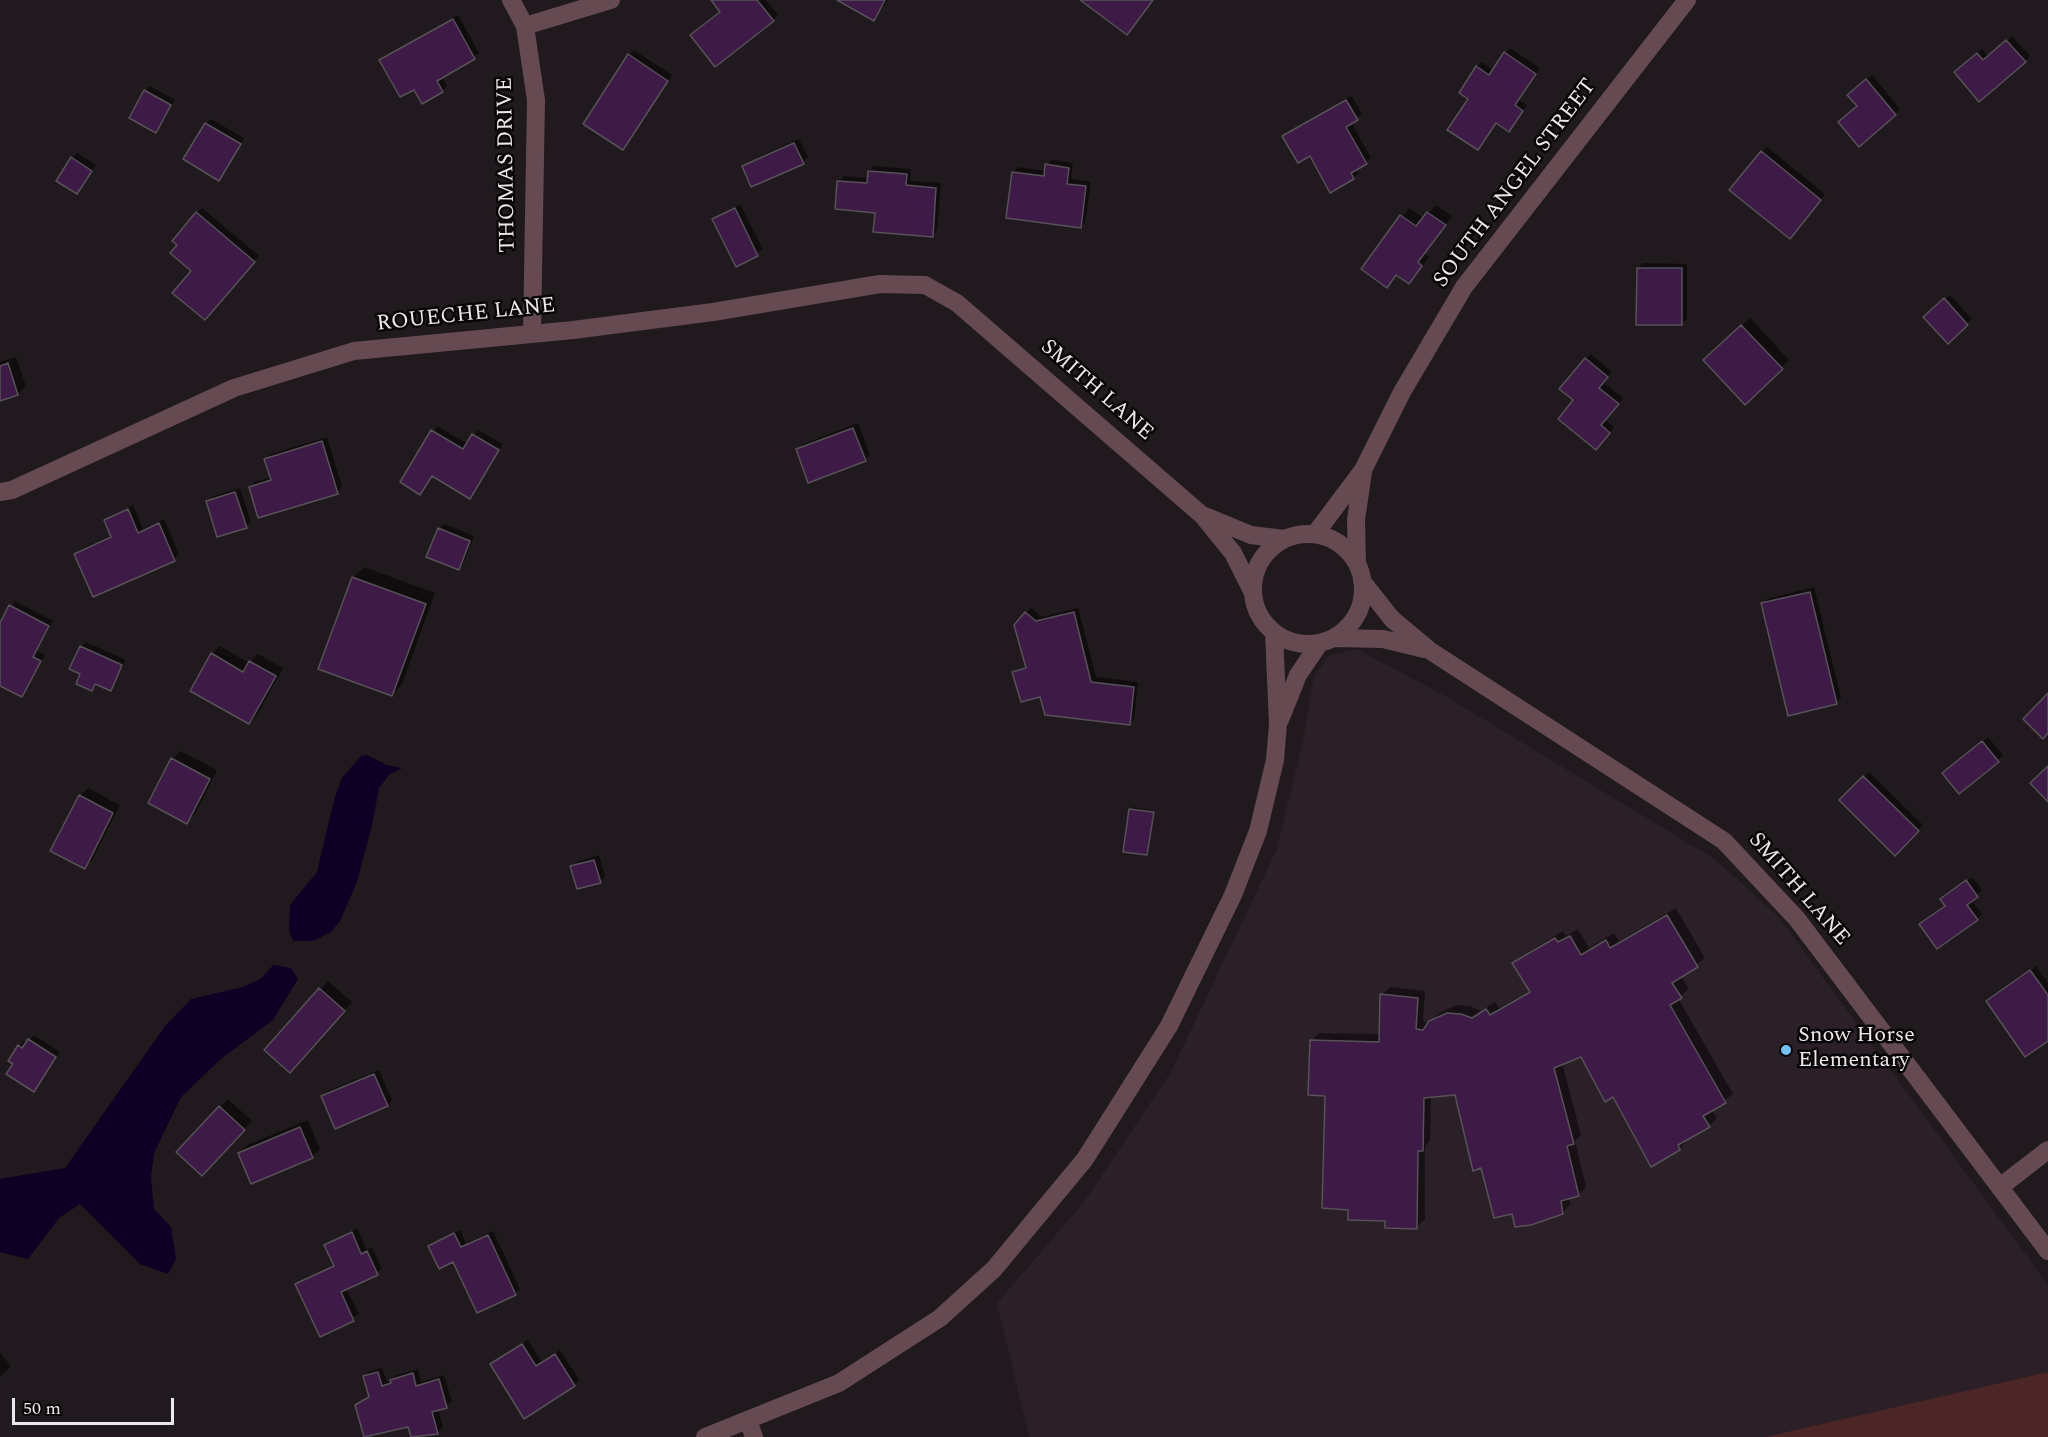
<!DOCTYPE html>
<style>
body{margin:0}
#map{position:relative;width:2048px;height:1437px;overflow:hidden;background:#20191d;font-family:Spectral,serif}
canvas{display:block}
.scale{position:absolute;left:12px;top:1398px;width:162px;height:27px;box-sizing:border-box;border:3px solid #ece7ea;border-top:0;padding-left:8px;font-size:18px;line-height:21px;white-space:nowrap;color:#ece7ea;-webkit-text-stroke:4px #080507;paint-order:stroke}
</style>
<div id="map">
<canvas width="2048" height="1437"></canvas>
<div class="scale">50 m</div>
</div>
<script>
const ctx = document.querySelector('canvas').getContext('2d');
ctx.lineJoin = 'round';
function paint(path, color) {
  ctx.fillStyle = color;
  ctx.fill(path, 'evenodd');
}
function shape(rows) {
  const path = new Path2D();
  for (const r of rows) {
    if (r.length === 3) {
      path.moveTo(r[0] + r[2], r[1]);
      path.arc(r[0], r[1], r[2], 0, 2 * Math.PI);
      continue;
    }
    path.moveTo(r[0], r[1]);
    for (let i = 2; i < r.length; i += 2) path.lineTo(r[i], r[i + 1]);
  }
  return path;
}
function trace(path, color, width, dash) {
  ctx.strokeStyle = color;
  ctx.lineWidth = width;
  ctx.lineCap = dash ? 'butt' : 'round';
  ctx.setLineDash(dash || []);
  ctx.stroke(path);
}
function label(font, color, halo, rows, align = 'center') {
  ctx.font = font + ' Spectral,serif';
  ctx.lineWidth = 5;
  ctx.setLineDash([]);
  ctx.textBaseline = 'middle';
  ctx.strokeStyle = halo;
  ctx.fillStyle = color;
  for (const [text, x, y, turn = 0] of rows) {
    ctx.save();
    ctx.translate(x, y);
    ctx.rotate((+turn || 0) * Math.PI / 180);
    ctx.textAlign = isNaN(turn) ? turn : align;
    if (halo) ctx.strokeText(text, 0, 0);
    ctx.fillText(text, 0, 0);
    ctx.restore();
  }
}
paint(shape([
 [1357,649,1447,697,1713,858,1778,916,2048,1285,2048,1372,1765,1437,1029,1437,997,1303,1084,1202,1171,1072,1276,851,1303,741,1314,676,1328,656],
 [1667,915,1698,967,1672,983,1682,998,1670,1005,1726,1103,1703,1116,1709,1127,1678,1145,1680,1150,1651,1167,1613,1097,1605,1102,1581,1057,1554,1068,1574,1144,1567,1146,1579,1196,1561,1201,1562,1215,1531,1225,1516,1226,1512,1214,1494,1218,1481,1168,1473,1170,1455,1095,1424,1098,1423,1150,1418,1151,1417,1228,1386,1228,1385,1221,1349,1220,1325,1096,1308,1094,1310,1040,1379,1042,1423,1030,1429,1020,1447,1013,1461,1014,1472,1018,1486,1009,1490,1015,1530,992,1513,963,1554,938,1558,942,1570,936,1581,955,1605,940,1610,948]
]), '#2c2028');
paint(shape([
 [2048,1372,2048,1437,1765,1437]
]), '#4c2627');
paint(shape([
 [367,755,387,765,402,768,389,775,379,788,372,825,357,882,340,921,331,932,313,941,293,941,289,931,290,905,317,872,334,800,342,778,361,756],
 [273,965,291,968,298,979,273,1020,222,1058,181,1097,154,1153,151,1176,154,1209,171,1227,176,1259,168,1274,140,1264,80,1204,59,1218,28,1259,0,1252,0,1179,65,1168,165,1026,191,999,243,987,262,978]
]), '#0e0024');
paint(shape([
 [714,0,766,0,778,15,773,20,722,11],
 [840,0,888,0,874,19],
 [1083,0,1154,0,1127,33],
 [458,15,479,53,442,76,447,86,442,91,414,88,381,60],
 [2012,36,2030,56,2025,61,1961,67,1982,49,1988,56],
 [1510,48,1540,68,1519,100,1527,105,1514,125,1509,130,1497,122,1478,148,1470,98,1477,67,1482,62,1494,71],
 [634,50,672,75,622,148,629,55],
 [1872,75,1900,109,1859,145,1858,106,1854,90],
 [150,86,175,100,156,131,145,91],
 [1352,96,1362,114,1351,122,1371,158,1356,168,1358,173,1353,178,1284,136],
 [211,119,244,138,219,179,206,124],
 [799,139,808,157,803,162,744,167,749,162],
 [1767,147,1825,194,1795,232,1762,152],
 [77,153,96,165,77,192,72,158],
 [1052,160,1073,163,1071,179,1091,182,1085,222,1080,227,1013,172,1018,167,1046,171,1047,165],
 [874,166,911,169,910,181,941,183,937,230,932,235,876,211,839,181,844,176,869,178,869,171],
 [740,204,763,249,737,265,714,219],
 [1436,205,1452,216,1425,254,1429,257,1409,282,1398,274,1386,286,1363,268,1409,208,1424,218],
 [202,208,259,256,210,313,193,270,174,240],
 [1643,263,1687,264,1687,319,1681,324,1638,268],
 [1950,295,1972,319,1948,342,1925,317],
 [1750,318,1789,360,1745,403,1713,352],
 [1591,354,1612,372,1603,382,1623,398,1605,420,1614,427,1601,443,1575,400,1586,359],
 [16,357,26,386,18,394,0,400,0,362],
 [858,423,870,455,865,460,798,449,803,444],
 [437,426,468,444,478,430,503,444,470,497,433,475,420,493,402,482],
 [327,437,342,487,337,492,250,487,255,482,271,477,266,459,271,454],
 [240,488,251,522,246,527,208,501,213,496],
 [133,505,143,529,164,519,179,554,174,559,94,595,76,554,81,549,112,535,105,520],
 [444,524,474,536,464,563,459,568,439,529],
 [364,567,435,593,402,684,392,695,353,577],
 [1814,587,1841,698,1836,703,1762,604,1767,599],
 [15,601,53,621,37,651,45,655,22,695,0,684,0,626],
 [1031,608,1042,617,1078,608,1096,677,1138,682,1134,719,1129,724,1041,695,1014,673,1027,665,1015,625],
 [86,642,126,660,110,689,97,684,92,689,82,673,81,647],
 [220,646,249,663,258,654,283,668,257,715,249,723,212,654],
 [1988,737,2003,755,1998,760,1949,768],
 [180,751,217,770,195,814,187,822,172,759],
 [1869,772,1923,825,1895,853,1842,800],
 [88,788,120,805,92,860,85,867,80,796],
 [1133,807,1155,811,1146,854,1131,809],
 [599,855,605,876,600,882,572,867,577,862],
 [1972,877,1982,890,1971,900,1982,914,1977,919,1926,920,1946,905,1947,895],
 [1676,908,1705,958,1681,976,1689,989,1678,998,1733,1094,1712,1110,1717,1118,1709,1126,1686,1139,1687,1141,1679,1149,1614,1095,1582,1056,1562,1063,1581,1135,1575,1141,1586,1187,1578,1195,1569,1198,1570,1205,1562,1213,1513,1212,1483,1166,1456,1093,1431,1096,1430,1141,1425,1146,1425,1219,1417,1227,1386,1219,1327,1095,1311,1041,1319,1033,1381,1034,1382,995,1390,987,1425,991,1423,1022,1430,1022,1439,1013,1456,1005,1470,1006,1481,1011,1495,1002,1499,1008,1531,990,1514,964,1522,956,1563,931,1566,936,1578,929,1589,948,1614,933,1619,941],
 [2036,966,2048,983,2048,1039,1993,996],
 [328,981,352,1002,298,1064,266,1050],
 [34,1035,60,1052,33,1090,15,1064,19,1046,24,1041,27,1044],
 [379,1070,392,1100,387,1105,323,1096,328,1091],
 [228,1099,252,1121,210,1167,220,1107],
 [308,1120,320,1149,312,1157,239,1153,247,1145],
 [357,1228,367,1250,372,1247,382,1269,346,1288,359,1314,320,1335,297,1284,341,1264,326,1245],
 [460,1230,466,1243,493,1231,520,1289,515,1294,430,1246],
 [528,1340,541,1362,560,1350,579,1380,574,1385,492,1365],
 [0,1353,11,1366,0,1377],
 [382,1368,387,1382,397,1375,418,1369,421,1382,444,1375,452,1402,438,1409,443,1427,438,1432,413,1437,409,1425,366,1437,357,1405,370,1395,364,1377,369,1372]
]), '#0007');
const building = shape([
 [711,0,757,0,774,21,715,67,690,35,720,12,711,0],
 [837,0,885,0,874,21,837,0],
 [1080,0,1153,0,1127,35,1080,0],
 [453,19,475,59,437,81,443,92,422,104,414,90,400,97,379,60,453,19],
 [2006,40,2026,62,1979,102,1954,72,1977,53,1983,60,2006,40],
 [1504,52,1536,74,1515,105,1523,111,1509,132,1496,123,1478,150,1447,130,1468,99,1459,93,1476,66,1489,75,1504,52],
 [628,54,668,81,623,150,583,124,628,54],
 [1866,79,1896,115,1859,147,1838,122,1857,106,1847,95,1866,79],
 [144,90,171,105,156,133,129,118,144,90],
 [1346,100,1358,120,1346,127,1367,164,1351,173,1354,179,1330,193,1310,156,1298,163,1282,136,1346,100],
 [205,123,241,144,219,181,183,159,205,123],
 [794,143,804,164,751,187,742,166,794,143],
 [1761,151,1821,200,1790,239,1729,190,1761,151],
 [71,157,92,171,77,194,56,181,71,157],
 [1045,164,1069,168,1067,184,1086,186,1081,228,1006,218,1012,172,1044,176,1045,164],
 [868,171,907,174,906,185,936,188,933,237,873,232,875,213,835,209,837,181,867,183,868,171],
 [735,208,758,256,736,267,712,219,735,208],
 [196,212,255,262,205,320,172,293,191,271,170,253,177,245,172,241,196,212],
 [1427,212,1446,225,1418,262,1422,266,1409,284,1396,275,1387,288,1361,269,1400,215,1416,226,1427,212],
 [1637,268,1682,268,1682,325,1636,325,1637,268],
 [1944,298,1968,325,1948,344,1923,317,1944,298],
 [1741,325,1783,369,1745,405,1703,360,1741,325],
 [1585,358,1608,377,1599,388,1619,404,1601,425,1610,433,1596,450,1558,419,1573,400,1559,389,1585,358],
 [8,363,18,395,0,401,0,366,8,363],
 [853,428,866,461,808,483,796,449,853,428],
 [431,430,463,449,472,434,499,450,470,499,432,476,420,495,400,482,431,430],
 [322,441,338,494,258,518,249,487,271,480,264,459,322,441],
 [235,492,247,528,217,537,206,501,235,492],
 [128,509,138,533,159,523,175,561,93,597,74,554,111,537,104,520,128,509],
 [438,528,470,541,459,570,426,557,438,528],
 [352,577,426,604,392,696,318,669,352,577],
 [1810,592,1837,704,1788,716,1761,603,1810,592],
 [9,605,49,626,33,657,41,661,22,697,0,686,0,623,9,605],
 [1025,612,1036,621,1074,612,1091,682,1134,687,1130,725,1045,715,1040,697,1021,702,1012,672,1026,668,1014,625,1025,612],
 [80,646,122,665,111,691,95,684,92,691,76,684,80,674,69,669,80,646],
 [211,653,243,672,249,661,276,676,249,724,190,691,211,653],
 [2048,693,2048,733,2043,739,2023,719,2048,693],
 [1982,741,1999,762,1959,794,1942,773,1982,741],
 [171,758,210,779,187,824,148,803,171,758],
 [2048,766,2048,802,2030,783,2048,766],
 [1863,776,1919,831,1895,856,1839,800,1863,776],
 [79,795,113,813,85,869,50,851,79,795],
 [1129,809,1154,812,1147,855,1123,852,1129,809],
 [594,860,601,883,577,889,570,866,594,860],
 [1966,880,1978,897,1967,905,1978,920,1937,949,1919,924,1945,906,1940,899,1966,880],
 [1667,915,1698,967,1672,983,1682,998,1670,1005,1726,1103,1703,1116,1710,1127,1678,1145,1680,1150,1651,1167,1613,1097,1605,1102,1581,1057,1554,1068,1574,1144,1567,1146,1579,1196,1561,1201,1563,1214,1531,1225,1515,1227,1512,1214,1494,1218,1481,1168,1473,1171,1455,1095,1424,1098,1423,1151,1418,1151,1417,1229,1385,1228,1385,1221,1348,1220,1348,1210,1322,1208,1325,1096,1308,1095,1310,1040,1379,1042,1380,994,1418,998,1416,1029,1423,1030,1429,1021,1447,1013,1461,1014,1472,1018,1486,1009,1490,1015,1530,992,1512,963,1555,938,1558,942,1570,936,1581,955,1606,940,1610,948,1667,915],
 [2030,970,2048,995,2048,1041,2025,1057,1986,1001,2030,970],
 [319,988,345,1011,290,1073,264,1050,319,988],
 [28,1039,56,1057,34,1092,6,1074,13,1064,8,1061,18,1045,22,1048,28,1039],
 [374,1074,388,1106,335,1129,321,1096,374,1074],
 [219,1106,245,1130,202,1176,176,1152,219,1106],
 [300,1127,313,1158,251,1184,238,1153,300,1127],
 [352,1232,361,1254,367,1251,378,1275,341,1292,354,1321,320,1337,295,1284,334,1266,324,1245,352,1232],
 [454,1233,461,1247,488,1235,516,1295,477,1313,453,1262,439,1269,428,1246,454,1233],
 [522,1344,536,1366,555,1354,575,1386,524,1419,490,1364,522,1344],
 [378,1372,382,1386,391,1383,390,1380,413,1373,416,1386,439,1379,447,1408,432,1412,438,1434,411,1437,408,1427,364,1437,355,1405,369,1397,363,1376,378,1372]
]);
paint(building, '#3e1b47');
trace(building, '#575158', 1.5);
trace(shape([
 [511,0,525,26,536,100,532,332],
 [525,26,611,0],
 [0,492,12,490,234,388,354,351,573,330,713,312,880,284,925,285,957,303,1203,516,1233,553,1252,591],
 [1205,516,1251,535,1284,539],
 [2000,1187,2048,1150],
 [748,1420,754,1437]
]), '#654a52', 18);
trace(shape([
 [1308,589,55],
 [1315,534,1363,470,1402,392,1464,287,1687,0],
 [1357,563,1356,520,1363,472],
 [1362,581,1392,619,1429,650,1724,841,1797,919,2048,1251],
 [1334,638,1383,639,1424,649],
 [1280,720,1298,675,1319,644],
 [705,1437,839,1383,940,1318,994,1269,1085,1159,1169,1026,1233,895,1258,831,1275,760,1278,724,1274,633]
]), '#654a52', 18);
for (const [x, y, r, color] of [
 [1786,1050,6,"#74c0f6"]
]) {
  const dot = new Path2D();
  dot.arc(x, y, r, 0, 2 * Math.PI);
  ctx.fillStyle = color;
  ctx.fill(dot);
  trace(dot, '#080507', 2);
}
label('22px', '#ece7ea', '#080507', [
 ["THOMAS DRIVE",508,165,-91],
 ["SOUTH ANGEL STREET",1516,184,-53],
 ["ROUECHE LANE",466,316,-6],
 ["SMITH LANE",1096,391,41],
 ["SMITH LANE",1798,890,49]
]);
label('22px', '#ece7ea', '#080507', [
 ["Snow Horse",1798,1037],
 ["Elementary",1798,1062]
], 'left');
</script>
